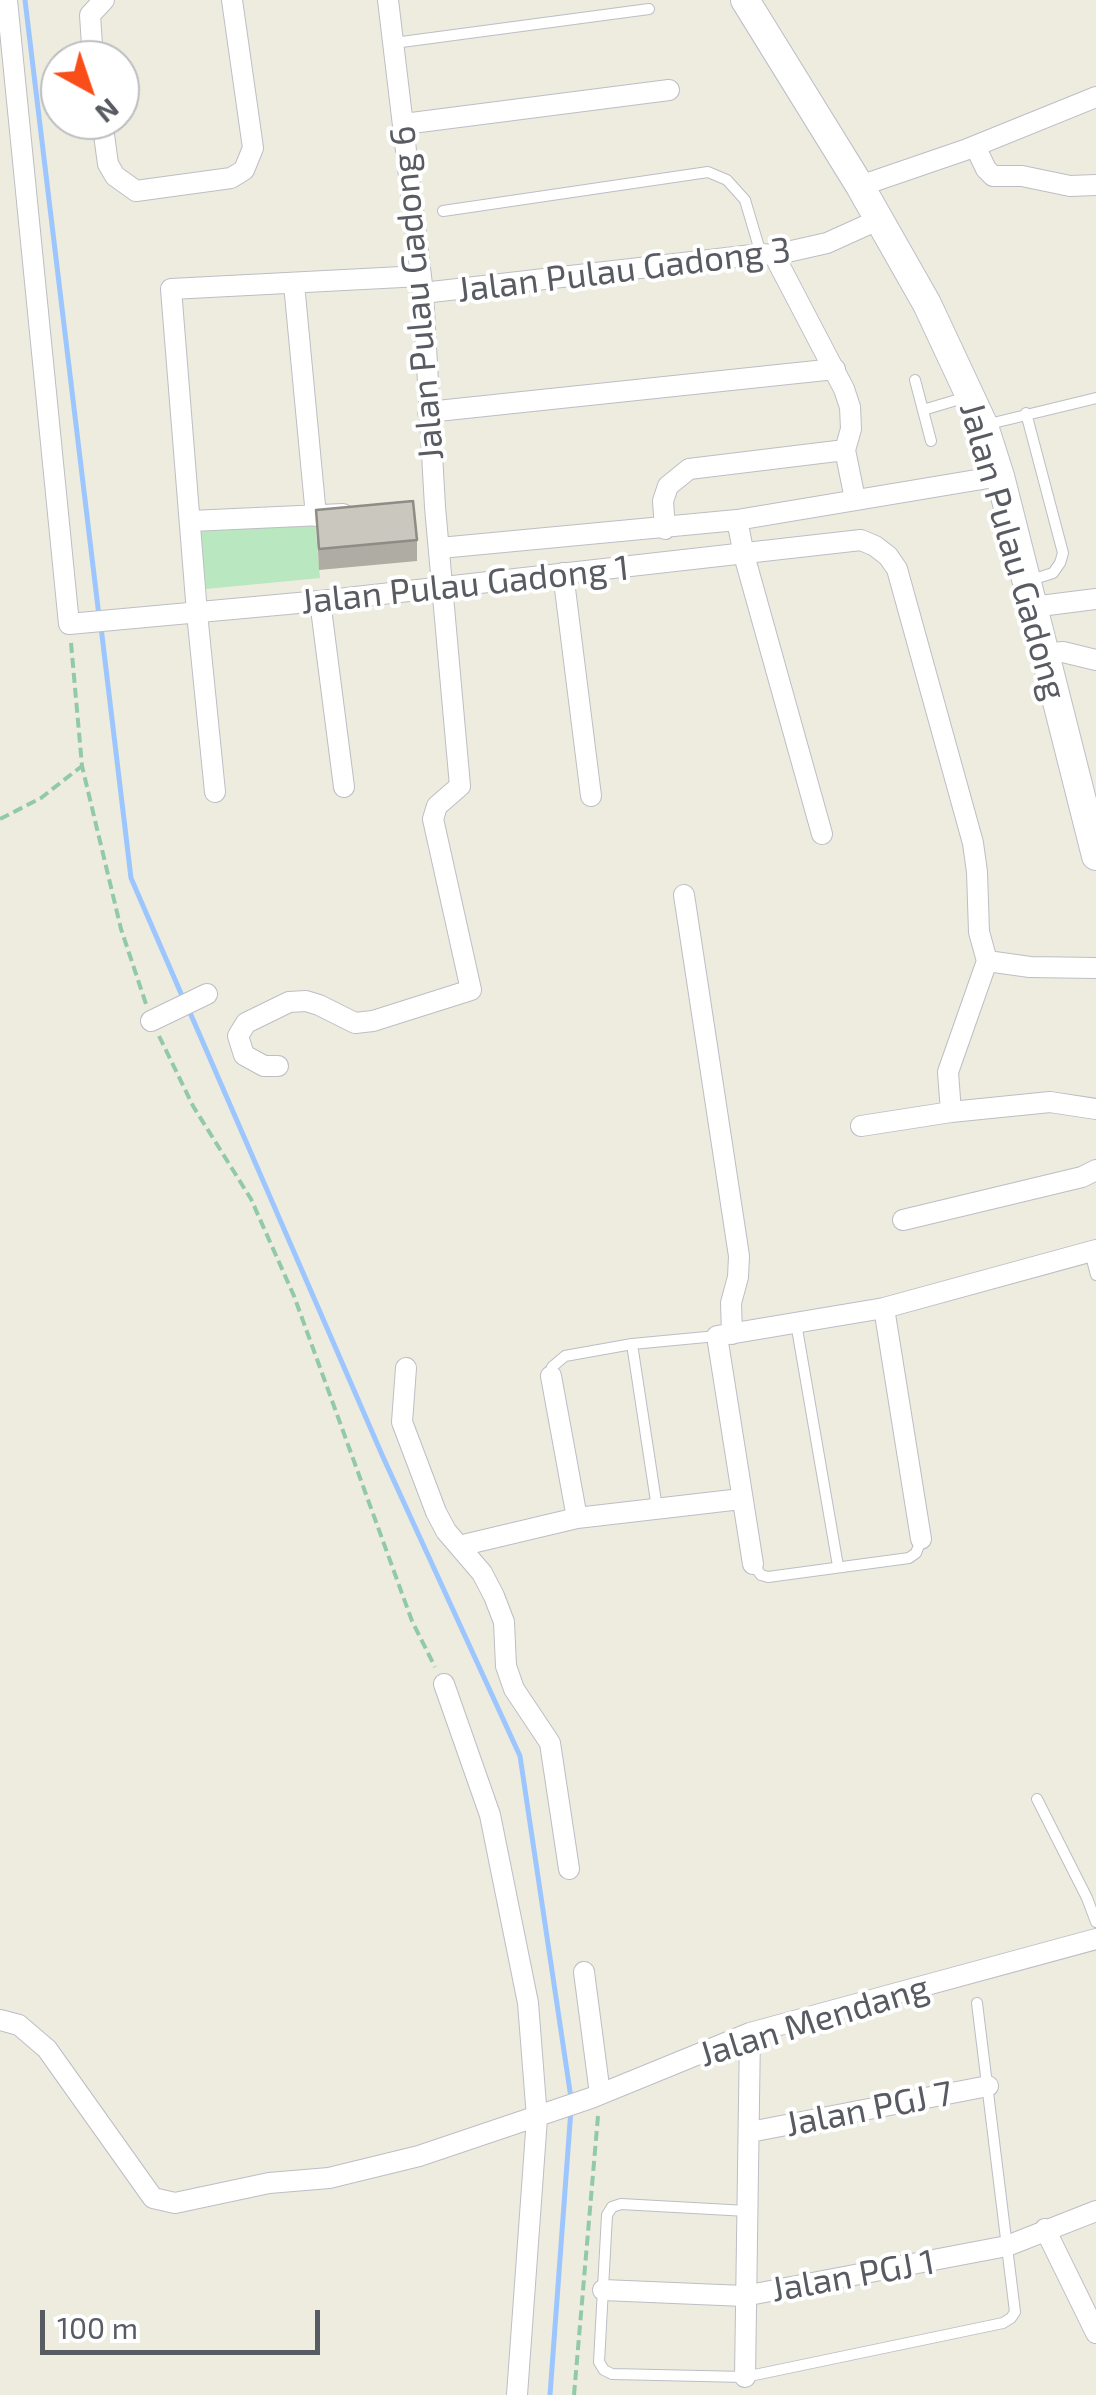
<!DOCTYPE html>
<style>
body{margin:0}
#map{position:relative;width:1096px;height:2395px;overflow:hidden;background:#edecdf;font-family:"Exo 2",sans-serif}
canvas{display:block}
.north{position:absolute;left:40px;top:40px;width:100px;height:100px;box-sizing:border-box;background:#fff;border:2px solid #bcbdc0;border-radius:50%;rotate:140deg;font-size:28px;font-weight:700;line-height:40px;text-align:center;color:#585b62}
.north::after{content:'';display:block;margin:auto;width:35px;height:45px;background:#f94d1a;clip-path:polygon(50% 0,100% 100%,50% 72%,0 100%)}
.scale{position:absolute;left:40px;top:2310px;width:280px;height:45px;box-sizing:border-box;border:5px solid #585b62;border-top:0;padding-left:12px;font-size:30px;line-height:35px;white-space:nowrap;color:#585b62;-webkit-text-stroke:8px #fff;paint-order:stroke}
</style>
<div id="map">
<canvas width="1096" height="2395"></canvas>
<div class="north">N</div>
<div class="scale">100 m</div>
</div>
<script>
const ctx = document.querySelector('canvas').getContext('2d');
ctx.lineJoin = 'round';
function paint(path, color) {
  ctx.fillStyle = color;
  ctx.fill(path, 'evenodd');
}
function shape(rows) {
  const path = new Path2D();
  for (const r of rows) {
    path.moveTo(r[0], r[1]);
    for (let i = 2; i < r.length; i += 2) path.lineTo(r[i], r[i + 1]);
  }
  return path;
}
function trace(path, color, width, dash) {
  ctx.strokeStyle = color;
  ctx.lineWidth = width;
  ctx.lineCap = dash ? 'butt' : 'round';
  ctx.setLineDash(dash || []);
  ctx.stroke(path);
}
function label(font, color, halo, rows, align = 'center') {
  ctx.font = font + ' "Exo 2",sans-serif';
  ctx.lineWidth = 8;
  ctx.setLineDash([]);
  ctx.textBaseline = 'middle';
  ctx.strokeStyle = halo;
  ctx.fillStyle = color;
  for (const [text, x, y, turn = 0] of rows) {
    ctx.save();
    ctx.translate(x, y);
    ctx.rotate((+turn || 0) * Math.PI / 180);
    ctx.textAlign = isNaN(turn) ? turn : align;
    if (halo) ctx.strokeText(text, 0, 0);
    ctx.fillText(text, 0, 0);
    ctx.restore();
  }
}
paint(shape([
 [315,520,320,578,206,589,200,531]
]), '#b9e8c0');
trace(shape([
 [25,0,99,616],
 [101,627,131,878,183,998],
 [188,1008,383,1457,520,1756,571,2098],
 [550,2395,571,2109]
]), '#9dc6ff', 5);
const lane = shape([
 [394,43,649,9],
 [443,211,708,172,727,180,745,200,761,254],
 [915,380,931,441],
 [923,410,970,396],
 [1026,413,1063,553,1060,563,1053,573,1028,581],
 [985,425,1096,398],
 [1090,1252,1096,1275],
 [796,1323,838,1566],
 [632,1344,657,1508],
 [551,1376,552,1367,565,1356,632,1344,717,1336],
 [753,1564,761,1575,768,1577,909,1558,916,1553,921,1540],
 [1037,1799,1087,1898,1096,1922],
 [747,2211,621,2204,612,2207,607,2215,599,2362,604,2370,612,2374,745,2377,1003,2323,1011,2318,1015,2312,977,2003]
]);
const street = shape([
 [7,0,69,624,320,601,861,540,875,546,888,556,897,569,973,843,977,872,979,932,987,961,948,1072,951,1112],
 [93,60,90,15,104,0],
 [102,120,108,164,115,176,136,191,231,178,244,170,253,148,232,0],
 [404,124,669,90],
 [975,146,986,169,993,176,1022,176,1070,186,1096,185],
 [860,186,965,150,1096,97],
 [774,255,844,389,850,407,851,429,845,450,855,499],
 [294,284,316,516],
 [423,293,761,254,774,255,827,243,878,220],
 [428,412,835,369],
 [737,520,744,555,822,834],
 [191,521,343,514],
 [665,529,663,501,668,486,689,469,845,450],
 [440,548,737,520,1000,476],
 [563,573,591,796],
 [320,601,344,787],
 [1032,607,1096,599],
 [1044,654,1063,652,1096,660],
 [215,792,197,613,171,289,421,276],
 [684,895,739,1256,738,1277,731,1303,732,1334],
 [987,961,1030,967,1096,968],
 [151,1021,207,994],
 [278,1066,264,1066,244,1055,238,1036,246,1023,289,1002,306,1001,319,1005,355,1023,373,1021,471,990,433,819,437,806,460,786,435,507,423,293,388,0],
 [861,1126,951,1112,1050,1102,1096,1109],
 [903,1220,1082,1177,1096,1170],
 [884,1308,921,1539],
 [406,1368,402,1422,436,1512,446,1531,482,1573,494,1596,504,1622,506,1666,514,1689,550,1743,569,1869],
 [551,1376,577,1518],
 [459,1546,577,1518,741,1499],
 [753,1564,717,1336,884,1308,1096,1250],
 [444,1684,490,1815,528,2003,537,2118,517,2395],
 [584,1972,600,2094],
 [0,2020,19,2025,47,2049,153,2198,175,2203,269,2183,329,2178,419,2156,591,2098,750,2033,1096,1939],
 [750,2132,988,2086],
 [1045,2229,1096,2333],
 [603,2290,744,2296,1007,2246,1096,2211],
 [745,2377,750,2033]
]);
const secondary = shape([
 [745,0,860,186,927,304,984,426,1000,476,1096,856]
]);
trace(lane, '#bdbec5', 12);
trace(street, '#bdbec5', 22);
trace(secondary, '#bcbfc7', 30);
trace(shape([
 [71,643,82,766,121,929,146,1004],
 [0,819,41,798,82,766],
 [159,1036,193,1106,251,1199,294,1296,412,1621,435,1667],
 [574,2395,598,2116]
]), '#92c9a9', 4, [10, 5]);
trace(lane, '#fff', 10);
trace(street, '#fff', 20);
trace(secondary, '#fff', 28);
paint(shape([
 [316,510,417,540,417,561,319,570]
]), '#aeaca3');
const building = shape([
 [413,501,417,540,319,549,316,510,413,501]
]);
paint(building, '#cac8be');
trace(building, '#8d8c85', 2.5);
label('35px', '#585b62', '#fff', [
 ["Jalan Pulau Gadong 3",624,270,-7],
 ["Jalan Pulau Gadong 6",417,293,-95],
 ["Jalan Pulau Gadong",1013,551,74],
 ["Jalan Pulau Gadong 1",465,585,-6],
 ["Jalan Mendang",814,2021,-17],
 ["Jalan PGJ 7",869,2109,-11],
 ["Jalan PGJ 1",853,2276,-10]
]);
</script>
